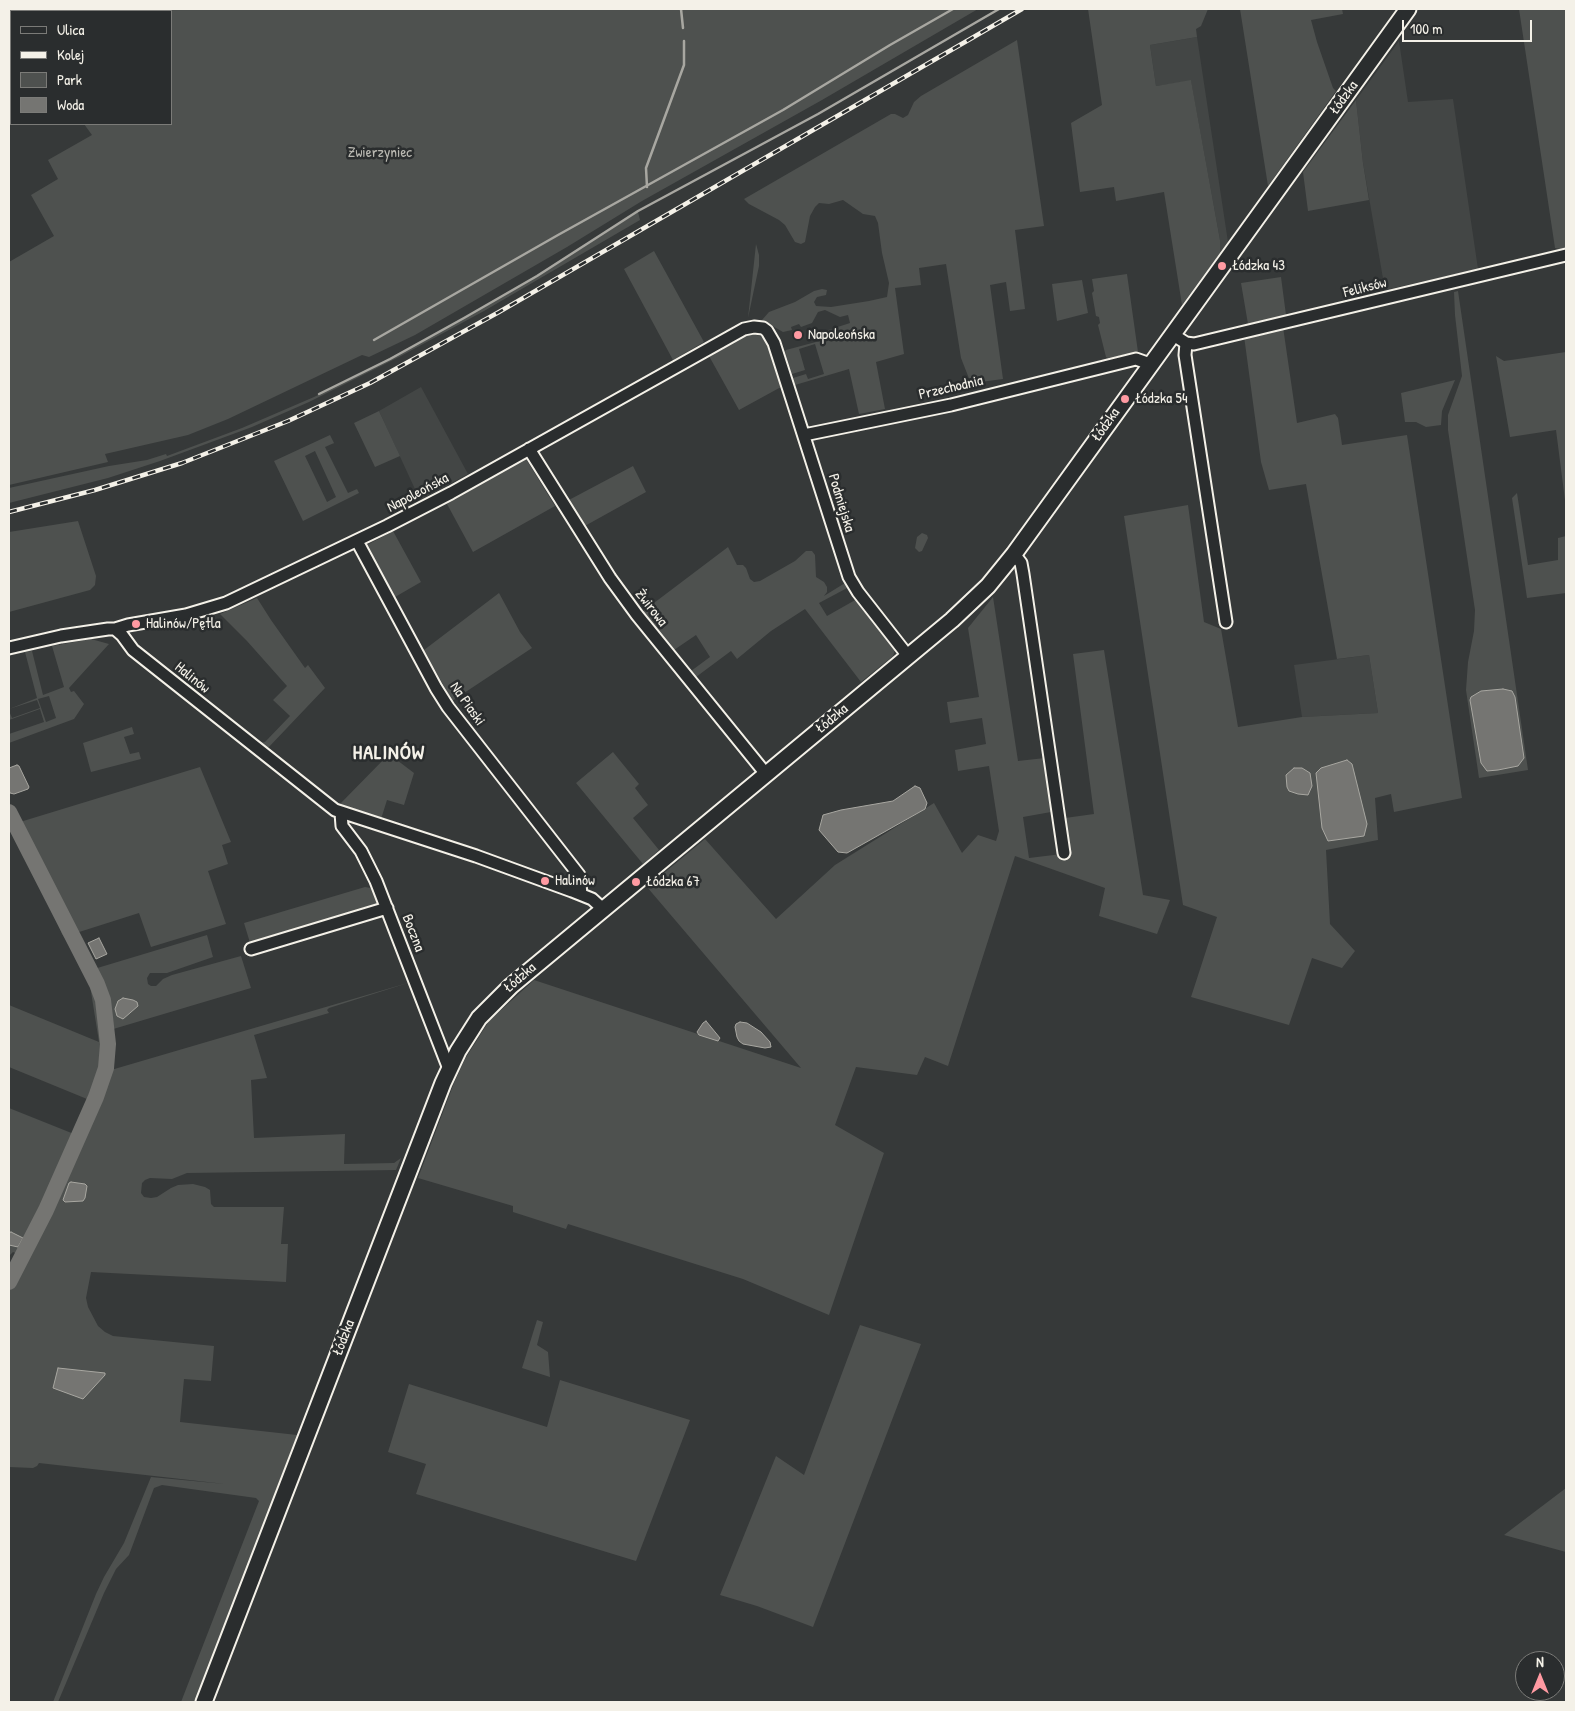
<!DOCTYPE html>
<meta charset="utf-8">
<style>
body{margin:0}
#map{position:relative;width:1575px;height:1711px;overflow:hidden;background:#363939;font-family:"Patrick Hand",sans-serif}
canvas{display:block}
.frame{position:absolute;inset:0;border:10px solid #f4f1e8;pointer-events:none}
.legend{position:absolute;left:10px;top:10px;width:162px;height:115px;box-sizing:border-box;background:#2a2d2e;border:1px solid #7b7b78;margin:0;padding:6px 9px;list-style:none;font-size:15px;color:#f4f1e8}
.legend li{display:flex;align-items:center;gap:10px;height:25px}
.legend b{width:25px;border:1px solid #7b7b78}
.north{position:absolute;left:1515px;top:1651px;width:50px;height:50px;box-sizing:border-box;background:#2a2d2e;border:1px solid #7b7b78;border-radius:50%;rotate:0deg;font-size:14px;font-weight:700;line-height:20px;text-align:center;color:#f4f1e8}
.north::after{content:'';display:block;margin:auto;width:18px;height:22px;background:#ff9aa2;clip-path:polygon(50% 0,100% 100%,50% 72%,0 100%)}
.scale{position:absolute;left:1402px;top:20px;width:130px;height:22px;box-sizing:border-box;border:2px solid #f4f1e8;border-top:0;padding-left:6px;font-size:15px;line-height:18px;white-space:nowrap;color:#f4f1e8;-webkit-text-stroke:4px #2a2d2e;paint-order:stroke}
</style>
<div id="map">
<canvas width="1575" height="1711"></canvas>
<div class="frame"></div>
<ul class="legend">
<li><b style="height:6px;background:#2a2d2e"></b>Ulica</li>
<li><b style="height:6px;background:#f4f1e8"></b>Kolej</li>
<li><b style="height:14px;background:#4e514f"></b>Park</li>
<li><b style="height:14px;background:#757572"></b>Woda</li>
</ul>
<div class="north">N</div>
<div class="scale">100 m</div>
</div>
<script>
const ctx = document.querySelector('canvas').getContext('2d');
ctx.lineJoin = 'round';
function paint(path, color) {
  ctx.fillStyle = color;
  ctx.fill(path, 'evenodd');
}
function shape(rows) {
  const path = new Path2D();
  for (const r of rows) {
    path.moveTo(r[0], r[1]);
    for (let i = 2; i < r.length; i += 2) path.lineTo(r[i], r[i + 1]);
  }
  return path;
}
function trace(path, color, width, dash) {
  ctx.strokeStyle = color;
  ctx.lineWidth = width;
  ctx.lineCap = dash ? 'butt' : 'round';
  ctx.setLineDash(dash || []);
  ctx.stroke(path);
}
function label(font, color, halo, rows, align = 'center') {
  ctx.font = font + ' "Patrick Hand",sans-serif';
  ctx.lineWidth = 5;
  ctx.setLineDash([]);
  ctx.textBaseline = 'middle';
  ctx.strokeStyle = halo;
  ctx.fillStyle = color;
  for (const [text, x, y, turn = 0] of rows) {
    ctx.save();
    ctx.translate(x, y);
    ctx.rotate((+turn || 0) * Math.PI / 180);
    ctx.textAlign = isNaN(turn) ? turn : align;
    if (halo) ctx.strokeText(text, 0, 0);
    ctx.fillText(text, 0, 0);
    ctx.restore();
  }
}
paint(shape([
 [1197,37,1228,242,1220,253,1220,240,1191,81,1156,86,1150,45],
 [1399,41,1408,102,1453,99,1478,269,1385,290,1363,163,1356,100],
 [421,387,468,474,420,500,379,411],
 [1369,655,1378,713,1302,717,1294,665]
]), '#434645');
paint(shape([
 [23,9,978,9,822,100,642,201,567,247,415,335,369,357,362,355,228,419,188,435,105,454,108,462,9,485,9,262,54,236,31,195,58,179,48,160,92,135,84,124,171,124,171,11,26,11],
 [1088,9,1208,9,1201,26,1196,29,1197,37,1150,45,1156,86,1191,80,1220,240,1220,253,1182,305,1164,192,1116,201,1114,187,1080,192,1071,123,1102,105],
 [1240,9,1342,9,1343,14,1311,20,1317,42,1333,88,1336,91,1268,186],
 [1519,9,1566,9,1566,250,1555,248],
 [1017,40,1044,226,1015,230,1025,309,1010,311,1006,282,990,285,1003,379,973,383,970,381,961,358,946,264,919,268,921,285,895,288,904,354,876,362,885,409,859,414,849,369,795,385,793,378,806,374,808,379,824,374,815,344,799,349,805,370,792,374,785,352,786,350,827,339,826,336,814,340,813,335,850,323,848,315,840,317,825,310,818,312,812,323,801,327,799,324,791,327,792,330,783,332,762,320,769,312,795,302,814,291,822,289,827,290,826,295,817,297,814,302,816,306,831,307,869,301,887,297,889,283,882,253,878,223,875,216,863,214,843,200,829,204,819,203,815,207,810,216,805,242,801,244,795,242,785,225,779,220,749,204,744,199,891,114,895,114,903,118,908,115,914,102,921,96],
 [1356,100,1363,163,1369,200,1308,211,1303,172],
 [638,212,640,220,484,311,399,357,309,402,252,427,160,461,108,478,9,503,9,488,109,466,147,460,166,454,167,456,242,428,314,397,386,361,477,311,541,274],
 [756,244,759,255,759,266,748,318],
 [654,251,704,342,673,360,624,269],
 [1127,274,1138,352,1108,358,1106,357,1098,325,1100,323,1099,317,1096,316,1092,293,1094,291,1092,279],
 [1281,277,1286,315,1248,324,1241,283],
 [1082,280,1088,313,1057,321,1052,284],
 [1458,291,1528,770,1479,778,1466,690,1468,662,1474,631,1475,610,1448,430,1448,415,1462,376,1455,315,1454,292],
 [1283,327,1297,423,1335,414,1338,418,1342,445,1407,435,1462,798,1394,812,1391,794,1375,798,1378,840,1326,850,1330,924,1355,951,1342,968,1312,958,1289,1025,1191,997,1217,917,1183,905,1124,516,1188,505,1204,622,1221,629,1238,727,1302,717,1378,713,1369,655,1337,659,1306,484,1269,490,1261,462,1244,336],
 [750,333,766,338,781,387,739,410,709,356],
 [1566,352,1565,429,1566,508,1556,430,1510,437,1496,356,1504,361],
 [1455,380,1442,411,1441,425,1426,427,1416,422,1405,422,1401,393],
 [379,411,400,456,375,467,354,423],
 [330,435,359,493,303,521,274,461],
 [334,443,357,489,348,493,325,447],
 [315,451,336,497,327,502,305,456],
 [525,459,526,459,555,506,473,552,447,504],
 [633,466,646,492,583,527,567,501],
 [1517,493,1528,565,1558,560,1558,538,1566,536,1566,593,1527,598,1512,498],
 [78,521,96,576,95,585,90,590,9,612,9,532],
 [393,531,421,582,395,597,367,545],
 [922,533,927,535,928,538,922,551,919,552,915,548,917,537],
 [728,547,737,565,743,565,746,568,750,579,754,582,760,581,795,561,806,551,812,551,815,555,816,577,824,582,827,587,827,592,824,596,845,583,849,587,819,603,827,616,857,599,893,644,895,650,893,656,861,682,805,609,771,631,737,659,731,651,696,677,691,671,710,657,696,635,674,650,642,612],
 [499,593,520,632,532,648,452,701,424,650],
 [993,597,1018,761,1045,758,1051,812,1023,817,1029,858,1070,853,1065,818,1094,814,1073,654,1104,650,1143,895,1170,900,1157,934,1099,916,1105,888,1015,856,948,1066,925,1057,917,1075,856,1067,835,1125,884,1153,829,1315,743,1279,568,1224,566,1229,513,1212,513,1206,418,1178,454,1083,465,1059,489,1021,534,980,801,1068,647,887,705,839,776,919,835,865,934,803,962,853,978,835,996,841,999,831,989,766,958,771,955,750,986,744,982,718,950,723,947,702,979,697,968,628],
 [257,598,271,620,305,668,308,665,325,688,267,749,260,743,265,742,290,716,273,700,287,686,247,641,220,614],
 [91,639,109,644,69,688,71,692,74,691,84,704,74,719,9,743,9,734,44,722,40,709,9,720,9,711,12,718,40,708,37,700,9,709,37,698,25,652,32,651,43,695,64,687,52,646],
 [49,696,56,718,46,722,38,699],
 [132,727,134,734,124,737,130,754,139,752,141,759,91,772,83,743],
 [613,752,639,784,635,788,648,805,633,818,659,850,643,864,576,783],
 [389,754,414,773,404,805,387,800,381,819,338,806],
 [200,767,231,842,222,845,228,864,208,871,226,924,151,947,139,913,76,933,94,969,207,935,213,957,167,973,150,973,147,978,148,984,151,986,156,986,163,979,172,975,241,956,251,988,110,1030,112,1040,111,1070,411,982,329,1008,327,1010,329,1013,254,1035,267,1078,251,1080,254,1138,345,1134,344,1164,394,1163,401,1158,396,1170,187,1173,172,1179,150,1178,145,1180,142,1183,141,1193,144,1197,151,1198,157,1197,171,1188,178,1185,193,1184,205,1187,210,1190,211,1204,214,1207,284,1207,281,1244,288,1244,286,1282,91,1272,86,1298,88,1307,98,1326,105,1332,113,1336,214,1346,211,1381,184,1379,180,1422,297,1435,276,1490,281,1491,199,1702,181,1702,259,1501,256,1498,162,1485,154,1488,129,1555,116,1569,104,1593,58,1702,53,1702,96,1594,104,1577,124,1543,151,1477,225,1484,39,1463,37,1466,33,1468,9,1467,9,1271,17,1274,26,1258,13,1252,9,1256,9,1108,74,1134,87,1099,9,1067,9,1005,99,1042,88,973,62,934,45,891,9,819,9,804,20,822],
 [365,887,376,889,380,899,373,907,251,946,244,923],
 [537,1320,543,1322,537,1345,548,1352,550,1377,522,1368],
 [860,1325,921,1344,813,1627,757,1606,720,1595,776,1456,804,1475],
 [560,1380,690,1420,636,1561,416,1494,426,1464,388,1452,409,1384,547,1427],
 [1566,1488,1566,1552,1504,1535]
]), '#4e514f');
const water = shape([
 [1503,689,1512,691,1515,697,1524,758,1518,766,1498,770,1487,771,1481,763,1470,700,1471,697,1481,691,1503,689],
 [1347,760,1352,764,1367,824,1364,836,1328,841,1322,828,1316,773,1321,768,1347,760],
 [17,765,19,766,29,787,28,789,14,794,10,793,9,789,9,768,17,765],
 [1294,768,1302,768,1310,773,1312,786,1308,795,1298,794,1289,791,1287,787,1286,775,1294,768],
 [915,786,920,788,927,803,925,809,847,853,838,852,819,830,823,815,841,810,893,801,915,786],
 [99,938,107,954,96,959,88,943,99,938],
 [123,998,133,1000,137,1002,138,1006,123,1019,117,1016,115,1009,118,1001,123,998],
 [706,1021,720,1038,718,1041,699,1035,697,1032,703,1023,706,1021],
 [740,1022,747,1023,761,1032,770,1042,771,1047,765,1048,743,1044,739,1041,737,1037,735,1027,736,1024,740,1022],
 [71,1182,85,1184,87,1186,85,1198,83,1201,65,1202,63,1200,69,1183,71,1182],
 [11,1232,23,1238,18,1247,9,1245,9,1233,11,1232],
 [58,1368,105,1373,105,1375,83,1399,53,1388,58,1368]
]);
paint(water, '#757572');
trace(water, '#a8a7a1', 1);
trace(shape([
 [681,9,683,28],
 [59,11,75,9],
 [647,187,646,168,684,65,684,41],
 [374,340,558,235,783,110,890,45,953,9],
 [319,394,390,359,464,318,537,276,638,211,818,114,999,9]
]), '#a8a7a1', 2.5);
trace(shape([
 [9,812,97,984,103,1000,108,1044,106,1068,96,1097,46,1210,9,1282]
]), '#757572', 16);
const minor = shape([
 [1172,334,1186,343,1194,344,1566,255],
 [1186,343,1185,355,1226,622],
 [804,435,951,405,1136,359,1150,364],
 [529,449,610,578,637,615,766,774],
 [357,541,436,688,448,707,579,875,581,894],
 [1014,554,1021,563,1023,574,1064,853],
 [115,629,122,635,133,650,335,810,476,856,572,891,592,899,603,909],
 [9,648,61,636,108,629,115,629,128,625,186,615,226,603,387,526,451,493,744,329,754,327,763,328,767,331,774,343,849,577,858,592,908,656],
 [341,813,342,826,361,851,376,881,449,1069],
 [251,949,387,908]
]);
const major = shape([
 [204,1702,443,1083,458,1051,479,1018,511,986,952,620,988,586,1014,554,1408,9]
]);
trace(minor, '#f4f1e8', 15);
trace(major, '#f4f1e8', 19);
trace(minor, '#2a2d2e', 11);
trace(major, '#2a2d2e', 15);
const rail = shape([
 [9,512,95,490,182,463,288,421,370,383,499,312,1022,9]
]);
trace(rail, '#f4f1e8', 4.5);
trace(rail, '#2a2d2e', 2.5, [8]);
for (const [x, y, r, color] of [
 [1222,266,5,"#ff9aa2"],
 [798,335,5,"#ff9aa2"],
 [1125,399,5,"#ff9aa2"],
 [136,624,5,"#ff9aa2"],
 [545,881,5,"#ff9aa2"],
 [636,882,5,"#ff9aa2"]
]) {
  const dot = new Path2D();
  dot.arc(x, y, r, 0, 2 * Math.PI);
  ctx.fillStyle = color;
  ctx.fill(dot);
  trace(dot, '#2a2d2e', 2);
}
label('15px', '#f4f1e8', '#2a2d2e', [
 ["Łódzka",1344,98,-54],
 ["Feliksów",1365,288,-14],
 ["Przechodnia",951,388,-13],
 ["Łódzka",1106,425,-55],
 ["Napoleońska",418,493,-28],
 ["Podmiejska",841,503,73],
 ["Żwirowa",651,608,52],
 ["Halinów",192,678,39],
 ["Na Piaski",467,704,55],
 ["Łódzka",832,719,-40],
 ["Boczna",413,933,69],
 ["Łódzka",520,978,-41],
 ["Łódzka",344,1338,-69]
]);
label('15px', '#bab9b2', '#2a2d2e', [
 ["Zwierzyniec",380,153]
]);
label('15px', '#f4f1e8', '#2a2d2e', [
 ["Łódzka 43",1232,266],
 ["Napoleońska",808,335],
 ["Łódzka 54",1135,399],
 ["Halinów/Pętla",146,624],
 ["Halinów",555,881],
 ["Łódzka 67",646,882]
], 'left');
ctx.letterSpacing = '1px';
label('bold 20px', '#f4f1e8', '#2a2d2e', [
 ["HALINÓW",389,754]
]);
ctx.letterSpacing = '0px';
</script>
